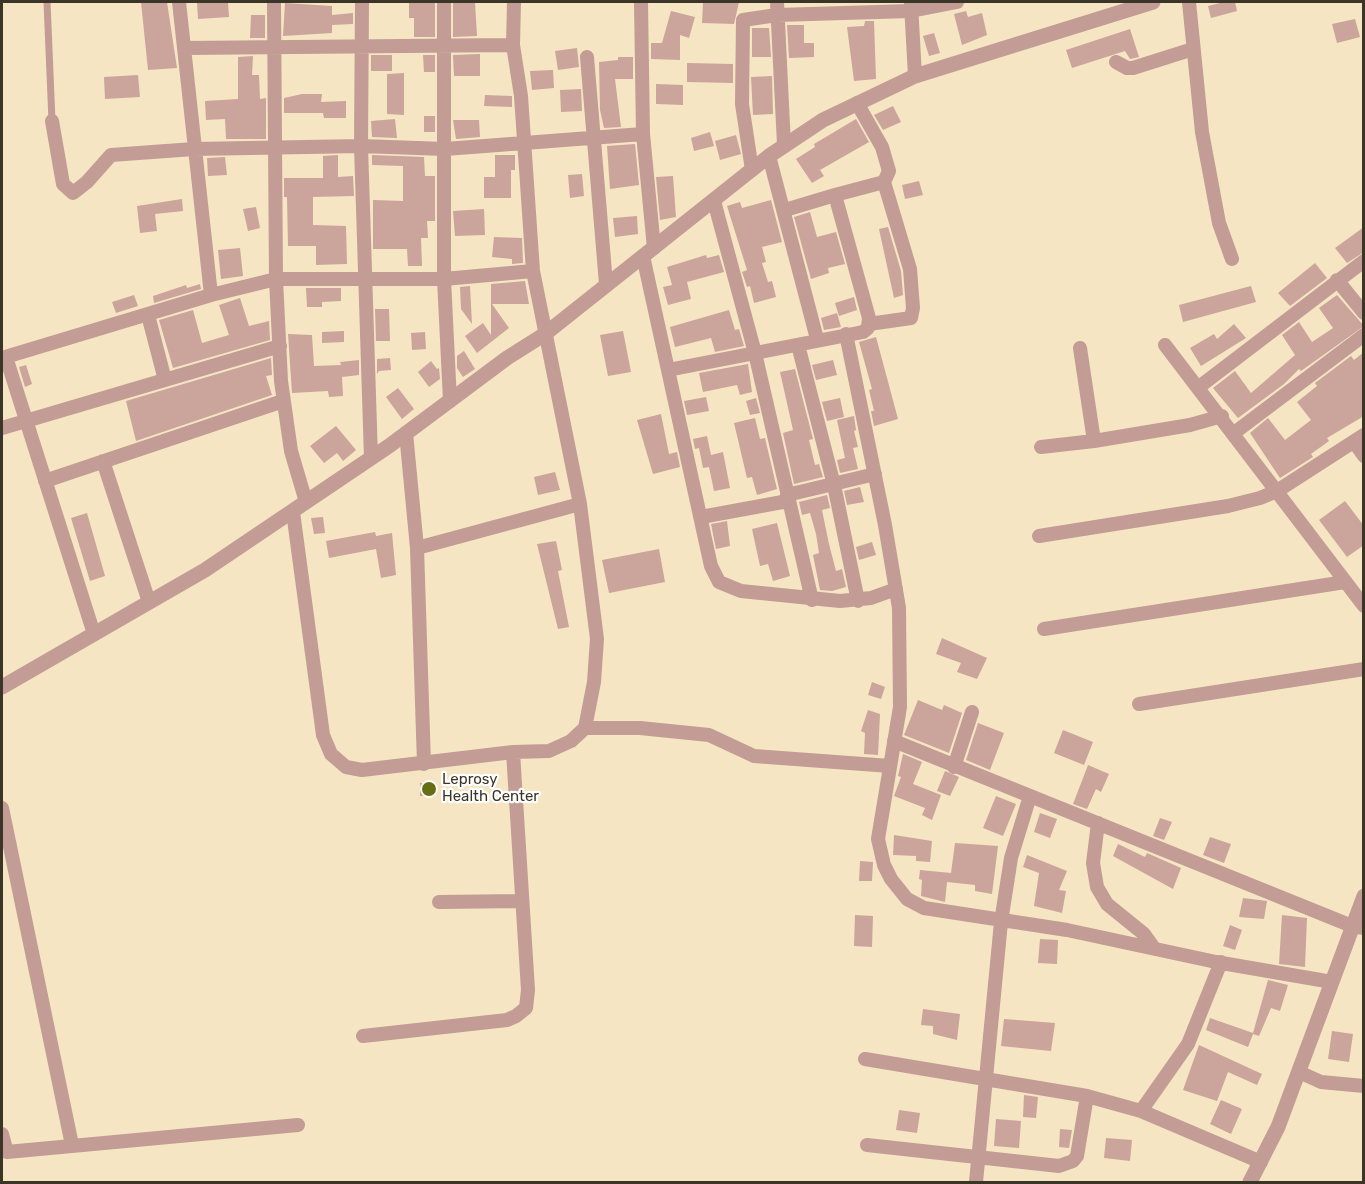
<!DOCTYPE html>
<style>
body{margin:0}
#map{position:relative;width:1365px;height:1184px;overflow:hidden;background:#f5e5c3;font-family:Rubik,sans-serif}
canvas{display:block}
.frame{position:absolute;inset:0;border:3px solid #3b3527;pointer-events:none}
</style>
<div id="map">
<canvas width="1365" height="1184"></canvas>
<div class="frame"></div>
</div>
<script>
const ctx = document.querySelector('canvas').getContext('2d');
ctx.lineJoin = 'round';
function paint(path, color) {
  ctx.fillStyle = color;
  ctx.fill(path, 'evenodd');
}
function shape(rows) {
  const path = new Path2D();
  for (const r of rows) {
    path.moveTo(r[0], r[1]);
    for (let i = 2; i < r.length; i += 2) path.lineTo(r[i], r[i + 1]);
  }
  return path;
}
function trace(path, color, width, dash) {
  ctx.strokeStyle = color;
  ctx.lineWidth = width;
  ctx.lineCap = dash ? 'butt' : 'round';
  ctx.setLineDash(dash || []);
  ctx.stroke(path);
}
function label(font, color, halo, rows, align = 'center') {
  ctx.font = font + ' Rubik,sans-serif';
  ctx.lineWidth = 4.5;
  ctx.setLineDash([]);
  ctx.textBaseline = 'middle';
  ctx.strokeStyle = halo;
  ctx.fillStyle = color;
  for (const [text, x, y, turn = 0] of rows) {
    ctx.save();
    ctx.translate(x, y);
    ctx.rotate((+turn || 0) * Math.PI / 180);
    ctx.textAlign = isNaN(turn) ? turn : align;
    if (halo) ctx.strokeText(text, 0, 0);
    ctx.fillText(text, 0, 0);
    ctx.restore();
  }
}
paint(shape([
 [141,2,167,2,177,68,148,70],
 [197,2,228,2,229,17,198,19],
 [409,2,435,2,435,37,414,37,414,18,409,18],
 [453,2,475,2,477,36,453,37],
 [703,2,739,2,734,24,702,23],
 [1224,2,1235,2,1237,11,1211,18,1208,6],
 [285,3,332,6,332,15,353,13,353,24,332,25,332,33,283,36],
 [671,11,695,17,689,38,680,35,680,60,651,59,651,43,662,43],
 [966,11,968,17,982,13,987,35,962,45,954,14],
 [251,15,265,15,265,38,250,38],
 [1355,19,1360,37,1337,43,1332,24],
 [865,21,874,21,876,79,854,81,847,27,864,26],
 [787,25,804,25,804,43,814,43,814,57,789,58],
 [752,28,769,28,771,57,752,57],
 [1130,29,1139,57,1130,59,1125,51,1072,68,1066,50],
 [934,33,940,53,929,56,923,36],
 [577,48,579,67,558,70,555,51],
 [480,54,480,76,454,76,453,55],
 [371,55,392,55,392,71,371,71],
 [423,55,435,55,435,72,424,72],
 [253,56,252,75,259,75,260,99,266,98,266,139,226,139,225,119,206,120,205,101,238,99,238,57],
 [618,57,633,57,633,79,615,79,621,127,604,128,600,110,599,62,618,60],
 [687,63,733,64,733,83,687,82],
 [553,70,554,88,532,90,530,71],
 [404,73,404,115,387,114,387,74],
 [138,75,140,97,105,99,104,77],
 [772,76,773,114,753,115,751,77],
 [656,84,683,85,683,105,656,104],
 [581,89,582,111,561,112,560,90],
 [302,94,322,94,321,102,346,101,346,118,324,118,323,113,284,113,284,98],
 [485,95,512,96,512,107,484,106],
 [893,106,901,122,883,130,874,115],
 [424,116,435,116,435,132,424,132],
 [395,119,397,138,372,137,371,121],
 [856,119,869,142,820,170,824,176,812,183,796,159,815,147,814,144],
 [453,120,479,120,480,137,456,139],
 [710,132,714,146,694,151,691,138],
 [736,135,741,154,720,160,715,141],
 [635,144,639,185,610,189,607,146],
 [338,155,338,177,353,176,354,196,313,197,313,225,346,226,347,264,316,265,316,246,288,246,287,197,284,197,284,178,323,178,323,156],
 [372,155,424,157,425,176,435,176,435,221,427,221,428,238,421,238,422,266,408,266,407,249,373,249,373,200,403,201,403,166,372,165],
 [495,155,515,155,515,170,511,170,511,198,484,198,484,177,495,177],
 [225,157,227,175,208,176,207,158],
 [582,174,584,196,570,198,568,175],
 [673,176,676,217,660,220,656,177],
 [919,181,923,195,905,199,902,185],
 [182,199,183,211,155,214,157,231,140,233,137,206],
 [771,200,782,242,762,247,766,262,762,263,768,282,772,281,776,297,754,303,750,286,747,287,742,272,747,270,727,206,740,202,742,208],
 [256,207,260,228,248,231,243,209],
 [484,209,485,235,455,236,453,211],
 [810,212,817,237,836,232,845,264,828,268,829,273,811,279,794,217],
 [637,216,638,234,615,237,613,218],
 [888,227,901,271,903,295,894,298,879,229],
 [1364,227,1364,252,1347,263,1335,248],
 [494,237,522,238,523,263,512,264,512,259,492,257],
 [240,248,243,276,221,279,218,250],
 [706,255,707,258,719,255,724,272,687,282,691,299,668,305,663,287,672,285,667,267],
 [1315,263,1327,278,1290,306,1278,293],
 [525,281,529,304,492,304,509,328,477,353,465,336,483,323,491,335,491,284],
 [200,284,201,289,154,303,153,296,186,285,187,288],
 [470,286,472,324,461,309,460,287],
 [1251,286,1256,302,1183,322,1179,305],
 [306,288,341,288,341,301,322,302,322,307,307,307],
 [134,295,138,306,116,313,112,302],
 [1337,295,1364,326,1301,371,1299,369,1284,384,1238,418,1213,388,1235,371,1251,393,1295,355,1282,335,1299,322,1312,342,1333,328,1319,308],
 [854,297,857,310,839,316,835,303],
 [240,298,249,326,269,321,270,340,173,368,159,320,193,310,202,343,229,335,219,305],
 [375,309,389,309,390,341,376,341],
 [729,310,735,330,739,329,744,346,715,352,711,338,675,347,670,327],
 [837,313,841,327,824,330,821,318],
 [1234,324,1246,338,1201,366,1190,348,1214,334,1217,339],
 [344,331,344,342,322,343,322,332],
 [623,331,631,372,608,376,600,335],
 [425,332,426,349,412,350,411,333],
 [288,334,312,335,314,366,341,365,340,362,359,360,359,375,342,377,343,396,329,397,328,391,292,393],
 [876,337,898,419,874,426,871,411,874,411,869,390,872,389,859,342],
 [464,351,475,369,463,377,457,368,457,356],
 [1364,352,1364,416,1327,438,1329,441,1311,454,1313,457,1280,478,1250,433,1268,418,1285,440,1311,420,1297,402,1317,386,1315,383,1351,356,1354,360],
 [271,358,272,375,266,376,272,395,136,441,126,401],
 [390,358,391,370,379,371,377,374,377,359],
 [833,360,837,375,816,380,812,365],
 [431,361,437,369,439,368,440,379,429,387,418,372],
 [748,364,752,392,740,395,737,385,703,392,699,373],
 [26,365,32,384,25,387,19,367],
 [795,369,813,439,809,440,815,465,819,464,823,477,794,484,783,433,793,430,780,372],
 [398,388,414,409,402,419,386,397],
 [706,397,709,411,687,415,684,401],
 [756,398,760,413,750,415,746,401],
 [840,398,844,417,827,421,822,402],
 [661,414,669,454,677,452,680,467,653,474,637,420],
 [854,416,856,430,854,431,858,447,853,448,858,469,840,473,837,460,845,458,837,420],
 [755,418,760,439,765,438,777,489,757,495,752,477,747,478,734,423],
 [336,426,356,450,343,461,337,453,324,463,310,446],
 [707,436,711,455,723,452,730,488,714,491,709,467,703,468,699,448,695,449,693,439],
 [555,472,560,490,538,495,534,477],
 [860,487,864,502,847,505,844,491],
 [827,495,830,508,822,510,829,544,836,571,842,569,846,587,832,591,820,590,813,555,819,553,816,534,810,513,802,515,799,502],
 [1345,501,1364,526,1364,545,1347,557,1319,520],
 [87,513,105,576,90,581,71,518],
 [323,517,325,533,314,534,311,518],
 [727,521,730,546,716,549,711,524],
 [777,523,790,576,773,581,768,564,760,566,752,529],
 [375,532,376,536,392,533,396,575,381,578,376,549,329,558,326,541],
 [556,541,562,570,558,571,569,627,558,629,537,544],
 [872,542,876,555,859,560,856,547],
 [659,549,665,582,609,593,602,560],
 [942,638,987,658,977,679,957,672,961,663,936,654],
 [872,682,885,687,881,699,868,695],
 [918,700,942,710,944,705,962,713,949,753,904,735],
 [868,710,880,714,878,755,864,754,865,733,861,731],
 [978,723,1004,733,990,770,966,760],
 [1063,730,1093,742,1084,765,1054,753],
 [903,754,922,762,913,784,941,795,932,820,922,815,925,808,894,796,901,777,898,776],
 [1088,765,1109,774,1101,792,1096,789,1087,809,1073,804],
 [945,771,959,777,950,796,937,791],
 [420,783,436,784,435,796,420,796],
 [996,796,1016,804,1003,836,983,828],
 [1040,813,1057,819,1050,838,1034,832],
 [1160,818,1172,822,1164,840,1153,836],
 [894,835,932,841,930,862,916,861,916,856,893,855],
 [1210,837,1231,844,1224,863,1203,855],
 [955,843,998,846,992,894,975,891,975,885,947,882,945,902,921,896,922,880,919,879,920,870,951,873],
 [1118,844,1145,857,1147,853,1181,868,1173,889,1113,856],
 [1027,855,1067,871,1059,890,1066,891,1062,913,1034,906,1039,873,1023,867],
 [860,861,873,862,872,881,859,881],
 [1243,898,1267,901,1264,919,1239,917],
 [855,915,873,916,872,947,854,946],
 [1282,915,1307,918,1305,967,1279,964],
 [1230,925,1242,930,1235,950,1223,946],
 [1040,939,1058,940,1057,964,1038,963],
 [1268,980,1288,985,1280,1011,1271,1008,1259,1036,1253,1034,1248,1047,1206,1030,1210,1018,1253,1033],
 [923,1009,960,1014,957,1040,933,1034,933,1026,921,1025],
 [1004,1019,1055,1023,1051,1051,1001,1046],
 [1332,1031,1353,1034,1349,1062,1328,1059],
 [1199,1045,1262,1074,1257,1085,1228,1072,1217,1101,1183,1090],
 [1024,1095,1038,1097,1036,1118,1023,1117],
 [1221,1100,1242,1109,1231,1134,1210,1124],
 [899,1110,920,1113,917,1133,896,1130],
 [996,1119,1021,1121,1019,1148,994,1146],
 [1060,1129,1072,1130,1069,1148,1059,1147],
 [1106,1138,1132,1140,1130,1161,1104,1158]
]), '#cba49c');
trace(shape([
 [47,2,52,121]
]), '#c29c95', 7);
trace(shape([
 [179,2,211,295],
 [274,2,276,279,281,381,291,451,306,502],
 [362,2,361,146,371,458],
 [444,2,444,279,450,401],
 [641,2,643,134,654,248],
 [777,2,784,145],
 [1189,2,1202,132,1219,223,1232,259],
 [911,4,915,76],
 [184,48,513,45],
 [587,57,606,284],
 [1116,62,1127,68,1133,68,1193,49],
 [52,121,63,184,73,193,87,182,111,155,194,149,361,146,445,149,643,134],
 [769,156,817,339],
 [752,170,742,104,743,20,777,15,911,11,957,2],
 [835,195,884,182,889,171,882,147,857,103],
 [714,201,755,353,812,600],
 [643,256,711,566,719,582,741,591,840,601,871,598,896,589],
 [1337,280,1364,313],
 [148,315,165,380],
 [869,324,911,318,913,308,910,269,884,182],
 [846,334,885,525,899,608,900,707,878,839,884,865,891,879,907,899,924,908,1067,930,1216,962,1332,982],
 [798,345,834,485,858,601],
 [1165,345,1364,606],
 [1080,348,1094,441],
 [6,357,94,634],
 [2,358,211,295,276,279,444,279,533,271],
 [668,370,863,332,868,328,869,318,835,195,785,210],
 [1199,387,1364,261],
 [2,428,280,346],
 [406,433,417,548,424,764],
 [1234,433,1364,335],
 [1354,442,1364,456],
 [1041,447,1094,441,1190,425,1222,416],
 [103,461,149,602],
 [45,481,283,401],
 [787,495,875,474],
 [293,512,323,735,331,754,346,767,362,770,513,752,549,751,571,741,585,728,594,682,597,639,580,504,533,271,521,96,513,45,514,2],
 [701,517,788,501],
 [1039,536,1228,506,1260,498,1277,491,1364,435],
 [417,548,580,504],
 [1044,629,1345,582],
 [1139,704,1364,669],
 [585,728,640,728,709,735,754,756,890,766],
 [894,741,1352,926,1364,928],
 [954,767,972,712],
 [2,808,72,1145],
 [1098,823,1093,863,1097,887,1107,904,1144,934,1154,948],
 [439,902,522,901],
 [363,1036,507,1020,516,1016,526,1008,528,990,513,752],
 [865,1059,1087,1096,1141,1111,1261,1162],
 [1299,1072,1321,1082,1364,1086],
 [1141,1111,1188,1044,1221,962],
 [2,1134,7,1152],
 [867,1145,1059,1166,1073,1161,1077,1156,1087,1096],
 [2,1150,7,1152,298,1125],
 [976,1182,1001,922,1011,858,1030,796]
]), '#c29c95', 14);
trace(shape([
 [2,687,205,570,389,446,507,358,545,334,769,156,823,120,915,76,1153,2],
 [1250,1182,1278,1127,1364,896]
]), '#c29c95', 15);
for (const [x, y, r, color] of [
 [429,789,8,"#676e13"]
]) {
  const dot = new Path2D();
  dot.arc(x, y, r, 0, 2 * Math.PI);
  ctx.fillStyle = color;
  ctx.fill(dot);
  trace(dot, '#fff', 2);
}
label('15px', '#3b3527', '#fff', [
 ["Leprosy",442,780],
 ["Health Center",442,797]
], 'left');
</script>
